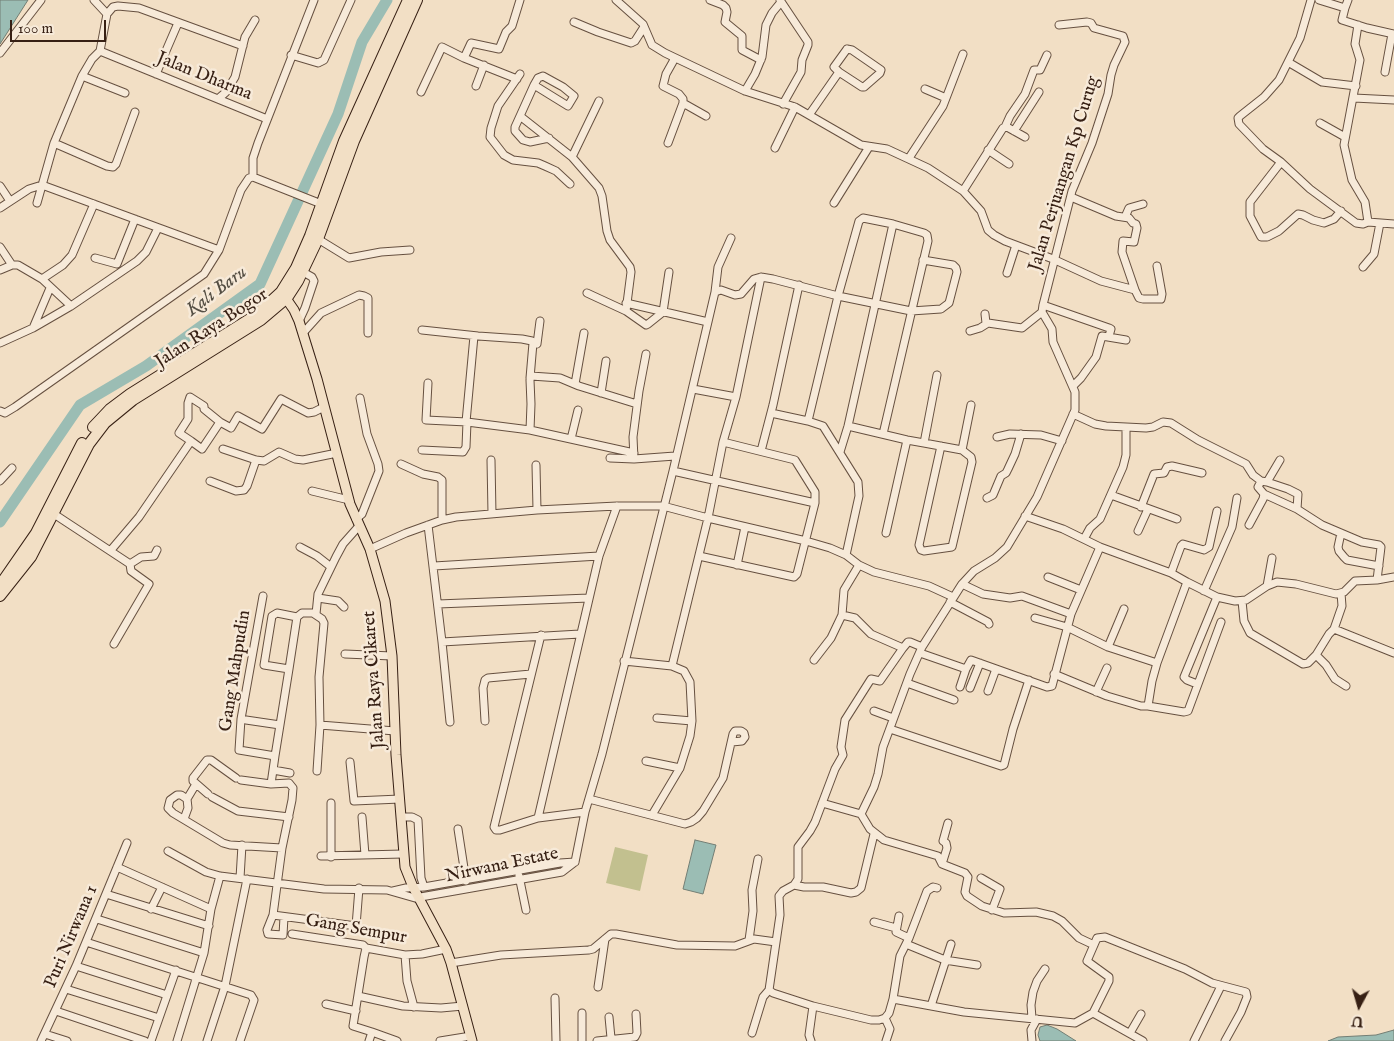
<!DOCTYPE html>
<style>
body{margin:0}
#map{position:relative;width:1394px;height:1041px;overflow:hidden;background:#f2dfc5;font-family:"IM FELL English",serif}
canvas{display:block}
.north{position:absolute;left:1334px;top:981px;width:50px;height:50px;-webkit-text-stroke:4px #f7ead9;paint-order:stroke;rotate:186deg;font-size:14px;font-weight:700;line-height:20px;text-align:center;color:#372014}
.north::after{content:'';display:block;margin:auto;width:18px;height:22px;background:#372014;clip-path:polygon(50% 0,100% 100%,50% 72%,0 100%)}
.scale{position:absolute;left:10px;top:20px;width:96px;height:22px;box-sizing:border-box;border:2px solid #372014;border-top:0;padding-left:6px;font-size:15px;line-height:18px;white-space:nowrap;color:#372014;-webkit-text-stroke:4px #f7ead9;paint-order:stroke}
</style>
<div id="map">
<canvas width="1394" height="1041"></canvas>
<div class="north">U</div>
<div class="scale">100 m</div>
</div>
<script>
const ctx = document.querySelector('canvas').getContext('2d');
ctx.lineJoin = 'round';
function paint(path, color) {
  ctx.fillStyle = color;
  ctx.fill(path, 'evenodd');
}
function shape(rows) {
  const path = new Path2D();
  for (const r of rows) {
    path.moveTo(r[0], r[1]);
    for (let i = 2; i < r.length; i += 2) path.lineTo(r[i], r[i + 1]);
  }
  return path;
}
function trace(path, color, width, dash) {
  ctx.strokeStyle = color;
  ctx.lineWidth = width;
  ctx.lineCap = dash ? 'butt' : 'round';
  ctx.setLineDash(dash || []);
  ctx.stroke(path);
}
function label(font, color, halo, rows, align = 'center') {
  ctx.font = font + ' "IM FELL English",serif';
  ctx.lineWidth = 5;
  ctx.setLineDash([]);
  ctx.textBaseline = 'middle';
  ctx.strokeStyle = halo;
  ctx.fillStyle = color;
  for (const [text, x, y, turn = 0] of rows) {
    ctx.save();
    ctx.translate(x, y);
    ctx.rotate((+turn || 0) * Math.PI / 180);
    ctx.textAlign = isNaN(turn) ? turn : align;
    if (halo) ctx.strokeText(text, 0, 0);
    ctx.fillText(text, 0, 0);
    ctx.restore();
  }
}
paint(shape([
 [615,847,648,855,640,891,606,883]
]), '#c2c08f');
const water = shape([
 [0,0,28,0,0,44,0,0],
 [695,840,716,845,703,894,683,889,695,840],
 [1047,1025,1057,1029,1076,1041,1040,1041,1038,1035,1040,1027,1047,1025],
 [1394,1030,1394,1041,1328,1041,1338,1037,1376,1035,1394,1030]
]);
paint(water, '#9bbdb4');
trace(water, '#737e74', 1);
trace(shape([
 [0,522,80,405,146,366,260,284,338,114,362,42,387,0]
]), '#9bbdb4', 11);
const minor = shape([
 [94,0,107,14],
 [616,0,643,24,652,45,665,53,745,91,795,107,861,145,887,149,928,168,963,191,981,211,988,230,994,235,1005,241,1053,259,1101,281,1135,290,1139,298,1143,299,1161,299,1162,294,1157,266],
 [710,0,723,5,726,8,727,12,725,22,742,36,742,50,761,60],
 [780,0,808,42,808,45,802,60,801,72,783,104],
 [1311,0,1300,38,1279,80,1264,97,1240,116,1238,118,1239,124,1263,149,1281,162,1310,189,1356,223,1363,224,1368,222,1394,224],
 [1319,0,1345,8,1348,0],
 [1345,8,1342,20,1367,28,1394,34],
 [574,22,598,32,631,43,635,41,644,27],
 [1358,25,1355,44,1360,60,1359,65,1344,145,1352,180,1365,202,1368,222],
 [847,49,852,50,881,70,880,73,864,87,862,87,839,72,834,67,847,49],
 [100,51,107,14,113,7,118,6,139,8,243,46],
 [100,51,267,119],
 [0,53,41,0],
 [291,55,318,63,324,60,351,0],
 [464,58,471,43,499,49,506,32,512,26,520,0],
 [675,58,666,74,663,86,679,94,683,99,683,103,706,116],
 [1288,62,1322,82,1356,86],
 [1385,72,1392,34],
 [156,74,178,23],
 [520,74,498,106,491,128,490,137,504,155,513,160,538,163,545,166,556,171,570,184],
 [82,76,125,93],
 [534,85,568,106,574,96,563,87,543,76,538,78,534,85,520,116,515,127,515,131,523,140,530,142,549,138],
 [476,86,484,65],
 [925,89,946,98],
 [745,91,755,74,762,57,766,25,772,13,781,2],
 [421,92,442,47,464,58,517,79],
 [1354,98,1394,100],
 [218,99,226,92,235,77,245,37,255,20],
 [809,115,839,72],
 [520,116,572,157,599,188,602,196,607,231,610,240,630,267,631,272,626,311],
 [1320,123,1345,137],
 [1005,127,1010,116,1025,94,1034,70,1040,70,1047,55],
 [1014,131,1039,92],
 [54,143,107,166,113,167,116,164,135,112],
 [668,143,683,103],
 [775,148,795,107],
 [988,150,1009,164],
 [572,157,599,101],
 [909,158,943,106,963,54],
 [1281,162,1250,202,1250,216,1261,237,1267,237,1279,231,1298,214,1303,215,1313,220,1324,223,1334,219,1341,211],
 [253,177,253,158,258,143,314,0],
 [0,186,10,201],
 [963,191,1003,128,1007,127,1025,137],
 [1071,197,1116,216,1129,218,1133,223,1136,224,1137,228,1134,242,1123,241,1122,252,1135,290],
 [37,203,54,143,82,76,92,59,100,51],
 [834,203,869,147],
 [0,208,29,189,42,185,219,250],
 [1125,217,1129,208,1143,204],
 [318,239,349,258,381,252,410,250],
 [0,247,12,265],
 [95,258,117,264,135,219],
 [1363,267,1374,254,1380,223],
 [0,270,12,265,18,265,42,279,71,306],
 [1007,273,1016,245],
 [42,279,63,265,72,255,94,204],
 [715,292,718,267,731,238],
 [587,293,626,311,646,325,648,324,663,312,669,272],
 [626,303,708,322],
 [1043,305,1109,328,1111,329,1109,336],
 [985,314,986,323],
 [299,321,305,308,314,281,312,277,303,272],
 [33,328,50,288],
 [422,330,478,336,522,339,532,341,537,344,540,321],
 [970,331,980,328,988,323,1022,328,1042,312],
 [303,333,321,313,359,295,364,296,368,298,368,333],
 [0,343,33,328,71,306,137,261,146,252,158,228],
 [530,378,533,343],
 [428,383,426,420,467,422,530,430,634,453],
 [575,384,584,333],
 [1073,386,1081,378,1096,357,1102,336,1126,340],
 [693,389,736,397],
 [601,393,606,361],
 [0,411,5,413,15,407,204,274,219,250,241,190,249,178,253,177,324,205],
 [771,413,808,421,823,426,858,482,859,496,846,555],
 [1073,414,1095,424,1106,426,1146,428,1153,427,1163,422,1171,423,1198,440,1246,464,1253,475,1261,481,1267,482,1280,460],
 [808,421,838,296,859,221,863,218,893,224],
 [466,422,474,336],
 [848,426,907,440,924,443,962,450,971,457,972,462,952,547,924,551,921,550,919,545,941,446],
 [530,430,531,404,530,380,531,376,560,378,579,386,637,404],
 [997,437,1010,434,1041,435,1062,441],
 [571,439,578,410],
 [191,441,179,433,188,419,188,403,190,397,204,406,204,409,220,422],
 [924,443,937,375],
 [223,449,256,460,264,461,279,452,295,459,303,460,337,453],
 [422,450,463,452,466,447,467,422],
 [962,450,971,405],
 [761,451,773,405,799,285],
 [840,452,848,426,893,224,924,233,927,235,928,241,883,434],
 [610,458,634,459,675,456],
 [634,459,633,437,639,391,646,354],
 [491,460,492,514],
 [401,464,423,474,438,477,442,480,442,520],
 [536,465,537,510],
 [673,471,815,503],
 [0,481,12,468],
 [210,481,236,491,244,490,247,486,256,460],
 [1267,482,1288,489,1298,494,1297,509,1322,525,1362,542,1379,545,1381,547,1377,580],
 [312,491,349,500],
 [1264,494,1297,509],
 [1111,495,1177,519],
 [987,498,993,495,1001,476,1006,473,1008,469,1015,454,1021,434],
 [1141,507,1154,474,1164,473,1167,467,1172,466,1202,473],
 [54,514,130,564,131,571,149,584,114,644],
 [1025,516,1063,529,1100,547,1171,573,1187,582,1217,597,1235,601,1246,600,1267,586,1277,582,1296,584,1336,594,1344,592,1355,581,1377,580,1394,577],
 [356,519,362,514,379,471,378,464,367,434,360,398],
 [428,525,442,642,580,634],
 [1249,525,1263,499,1264,494,1258,487,1261,481],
 [1138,531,1148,509],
 [886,533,907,440],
 [1341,533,1338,547,1339,551,1344,557,1347,560,1379,566],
 [1084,539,1090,528,1100,519,1123,467,1126,455,1126,427],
 [300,547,317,556,331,567],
 [370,549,406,533,442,520,456,517,537,510,617,506,663,506,708,518,806,541,830,548,846,555,859,565,874,572,929,586,953,597],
 [111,550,139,517,191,441,202,449,220,422,231,428,238,416,262,429,281,399,308,413,314,412,324,407],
 [699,556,794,577,797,574,815,503,815,492,795,460,723,442],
 [130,564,141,557,154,556,157,550],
 [737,565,745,527],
 [859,565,844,590,842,615,855,618,871,634,903,648,908,642,910,642,922,647],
 [434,566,599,556],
 [1171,573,1181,546,1183,544,1204,550,1209,547,1217,511],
 [1048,577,1081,590],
 [962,584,983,594,1010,598,1022,596,1071,614],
 [1267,586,1272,558],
 [1204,591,1232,527,1237,498],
 [263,596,241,719,239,750,275,756],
 [318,598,338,601,344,607],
 [1242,601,1244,621,1250,633,1303,664,1308,663,1316,655,1329,634,1334,629,1394,653],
 [950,602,988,622,989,624],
 [438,604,589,598],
 [316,614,318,594,336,557,343,544,359,526],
 [297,617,302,613,313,613,322,619,324,623,319,677,320,725,317,771],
 [1035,618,1067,627,1108,647,1157,663],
 [1334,629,1342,606,1341,593],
 [541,635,494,827,496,830,500,830,538,818,585,812],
 [442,642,450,722],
 [1108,647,1124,609],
 [920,653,966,669],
 [345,654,392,656],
 [1316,655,1326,665,1335,679,1346,686],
 [814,660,831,638,842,615],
 [624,661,672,666,684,671,690,682,692,721,690,736,680,768,652,815],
 [672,666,708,518,723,442,736,397,761,277],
 [289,669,264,665,272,616,277,613,297,617,289,669,275,756,271,784,289,783,293,788,292,800,282,848,273,915,356,926,359,888],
 [1054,674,1107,696,1141,706,1148,706,1152,681,1157,663,1187,582],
 [907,683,954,700],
 [1197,684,1187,680,1184,677,1217,597],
 [960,687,966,669,971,660,1047,687,1052,686,1071,614,1100,547],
 [970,688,980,663],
 [988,691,996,669],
 [1096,692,1107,668],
 [1148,706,1184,712,1188,711,1221,622],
 [874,711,893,718],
 [657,718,692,721],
 [246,720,280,725],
 [485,721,483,688,485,680,488,678,531,674],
 [320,725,395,731],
 [890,729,1001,766,1004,765,1013,729,1029,680],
 [646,761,680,768],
 [350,762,354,801,400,799],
 [273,770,290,773],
 [241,780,271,784],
 [208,794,193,781,193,778,207,760,211,760,236,778],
 [212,797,238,811,289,817],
 [187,799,181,795,177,795,170,800,168,808,173,813,223,843,230,845,282,848],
 [187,799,196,784],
 [589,799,685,824,691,822,697,818,703,811,723,778,733,734,735,731,741,731,744,733,745,737,742,741,732,742],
 [822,803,861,814],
 [861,814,874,787,878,774,883,747,910,674,922,647,962,584,974,571,995,558,1007,547,1037,497,1075,410,1075,392,1053,342,1052,329,1042,312,1043,305,1072,191,1092,143,1108,94,1111,75,1114,65,1125,42,1123,36,1094,28,1091,23,1087,22,1059,25],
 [861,814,870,829,884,840,938,856,942,864,965,873,968,877,965,892,967,896,982,906,1004,913,1036,912,1053,916,1062,921,1079,938,1094,945],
 [362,817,365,855],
 [401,817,412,817,418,820,421,878,424,887],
 [538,818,599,556,617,506],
 [184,819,188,808,187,799],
 [458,829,466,881],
 [168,851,206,872,220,876,324,889,387,890,415,898,562,872,575,862,560,863,424,887,406,888,393,891],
 [321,856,403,854],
 [331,857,331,803],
 [575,862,585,812,602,754,673,471,715,292,721,290,735,295,741,294,754,279,761,277,773,279,838,296,911,311,941,309,949,303,957,272,956,268,953,265,923,260],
 [942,864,947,848,946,843,943,841,948,823],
 [117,867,211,909],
 [519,876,526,910],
 [240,878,242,845],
 [981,878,1000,889,992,910],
 [794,885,804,887,823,887,851,893,856,892,861,888,874,834],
 [106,894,209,926],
 [151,909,162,887],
 [273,915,267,930,268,934,283,935,284,917],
 [899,916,896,932,909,938],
 [97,919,204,953],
 [874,922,896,928],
 [292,934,363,945,366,948,405,955,422,954,446,949],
 [749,940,753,911,752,890,758,859],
 [86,942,251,995,254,1000,240,1041],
 [906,944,945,960,977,965],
 [366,948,364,957,353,1026,372,1032],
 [405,955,407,981,414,1007],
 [451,963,501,955,589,950,593,949,611,934,616,934,677,945,735,946,754,939,776,942],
 [76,966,167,995],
 [598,987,605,939],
 [66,989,159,1018],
 [769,990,773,993,813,1006],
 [358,996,403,1006,441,1008,463,1006],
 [555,998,556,1041],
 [893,999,964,1012,1075,1023,1093,1013,1109,981,1109,977,1087,961,1097,938,1105,937,1185,969,1212,983,1246,992,1247,997,1241,1012,1225,1041],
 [326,1004,356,1011],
 [931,1006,951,944],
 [56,1011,145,1041],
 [1093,1013,1143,1041],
 [609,1017,611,1038],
 [885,1018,890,1029,886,1041],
 [1032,1018,1031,1005,1033,992,1037,981,1045,969],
 [752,1033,763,997,769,990,780,915,779,896,783,891,794,885,798,879,798,847,810,831,815,822,835,769,843,755,841,747,845,720,871,679,880,681,903,648],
 [1130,1033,1141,1014],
 [45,1034,67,1041],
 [41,1041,76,966,127,843],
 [151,1041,176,970],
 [177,1041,204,953,211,909,220,876],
 [207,1041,225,986,247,879],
 [369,1041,372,1032,397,1041],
 [440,1041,471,1036],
 [582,1041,582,1013],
 [597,1041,635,1037,637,1033,636,1014],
 [811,1041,809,1035,813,1006,871,1020,879,1020,885,1018,889,1013,893,999,900,956,909,938,927,891,933,887,937,888],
 [1032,1041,1031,1030,1037,1019],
 [1194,1041,1221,986]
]);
const major = shape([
 [283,294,294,310,299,321,317,379,350,504,370,549,385,601,392,656,396,755,405,867,413,887,446,949,451,963,472,1041]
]);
const highway = shape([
 [93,427,110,409,130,394,256,315,281,292,296,268,310,236,344,141,408,0],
 [0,585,36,533,82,443],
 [0,596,31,557,89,444,105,423,133,400,261,320,287,298,298,281,318,239,354,141,417,0]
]);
trace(minor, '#665040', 9);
trace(major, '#372014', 11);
trace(highway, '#372014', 12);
trace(minor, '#f7ead9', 7);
trace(major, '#f2dfc5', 9);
trace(highway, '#f2dfc5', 10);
label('18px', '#372014', '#f7ead9', [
 ["Jalan Dharma",204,77,22],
 ["Jalan Perjuangan Kp Curug",1065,174,-73],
 ["Jalan Raya Bogor",212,329,-33],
 ["Gang Mahpudin",236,671,-81],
 ["Jalan Raya Cikaret",375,680,-94],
 ["Nirwana Estate",502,866,-12],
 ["Gang Sempur",356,930,10],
 ["Puri Nirwana 1",72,937,-67]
]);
label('italic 19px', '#554f44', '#f7ead9', [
 ["Kali Baru",217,292,-37]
]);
</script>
